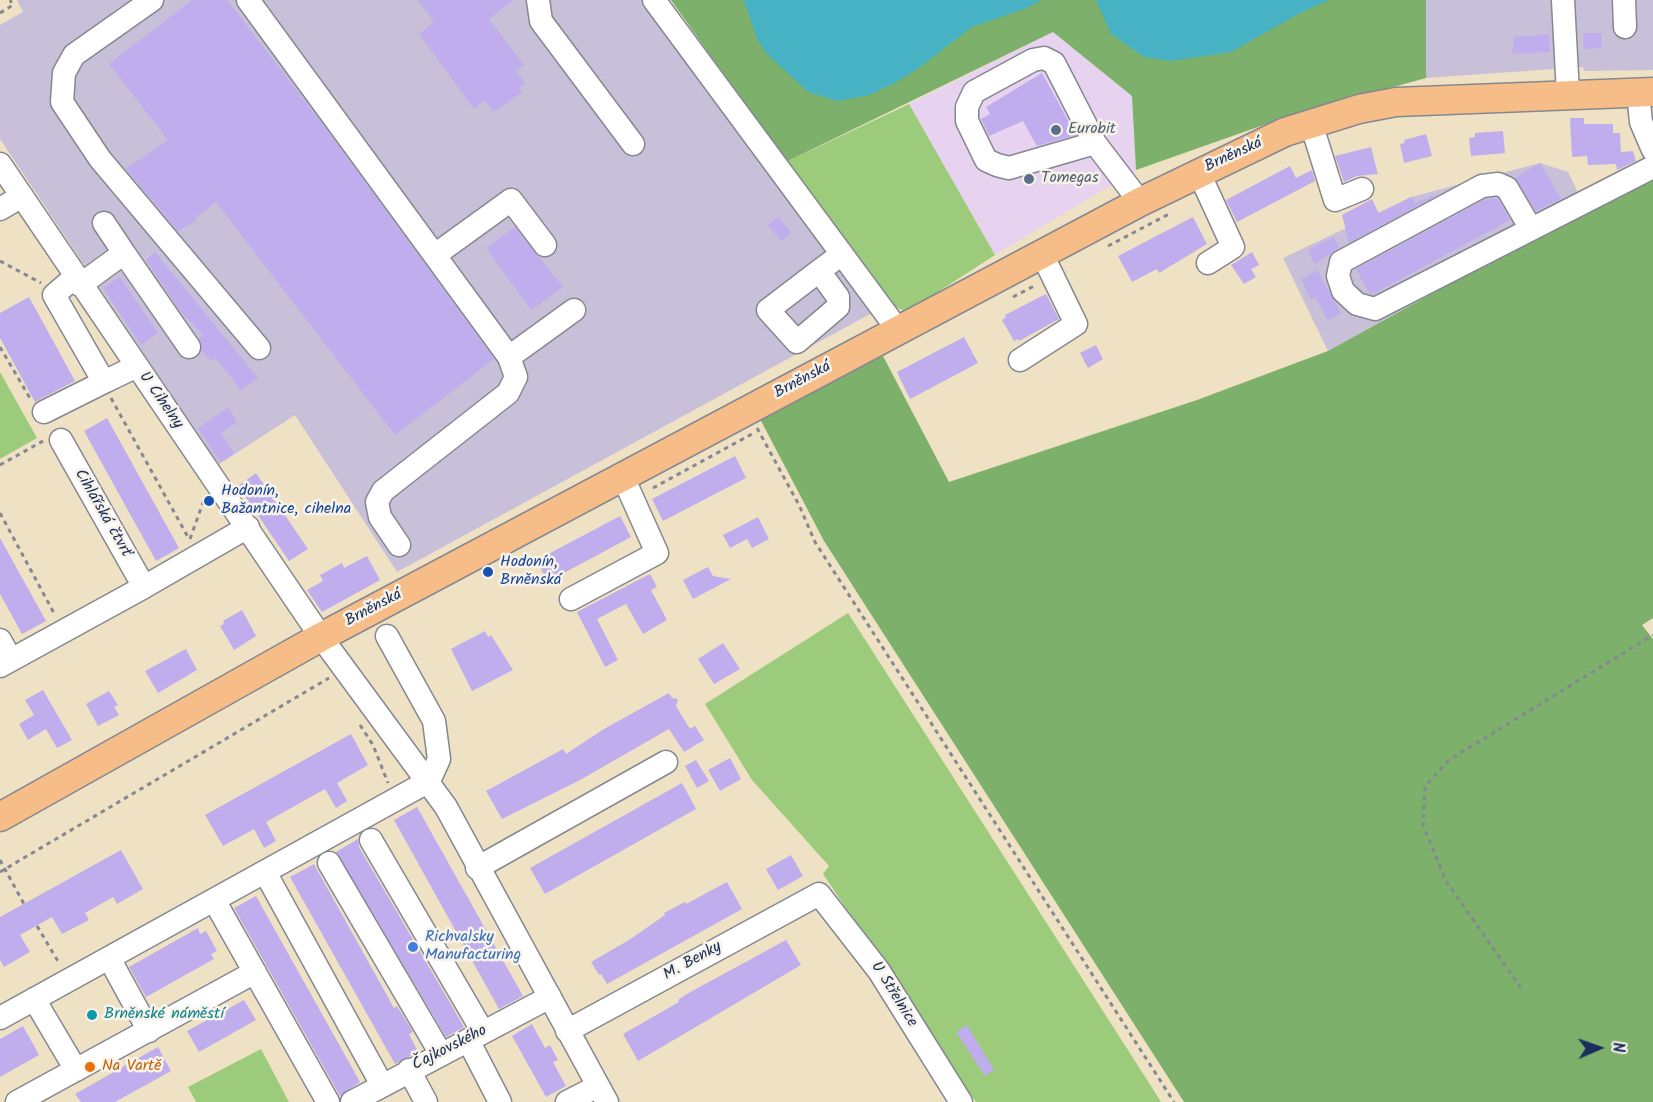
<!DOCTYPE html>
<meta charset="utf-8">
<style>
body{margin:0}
#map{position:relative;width:1653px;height:1102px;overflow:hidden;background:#efe2c4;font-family:Kalam,sans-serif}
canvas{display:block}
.north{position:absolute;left:1569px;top:1018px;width:60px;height:60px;-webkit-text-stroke:4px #f7f3e8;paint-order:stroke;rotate:88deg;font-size:16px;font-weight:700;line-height:24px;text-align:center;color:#1b2f5e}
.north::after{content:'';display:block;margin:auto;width:21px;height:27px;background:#1b2f5e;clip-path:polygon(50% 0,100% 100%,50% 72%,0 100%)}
</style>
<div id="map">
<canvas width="1653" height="1102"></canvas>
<div class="north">N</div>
</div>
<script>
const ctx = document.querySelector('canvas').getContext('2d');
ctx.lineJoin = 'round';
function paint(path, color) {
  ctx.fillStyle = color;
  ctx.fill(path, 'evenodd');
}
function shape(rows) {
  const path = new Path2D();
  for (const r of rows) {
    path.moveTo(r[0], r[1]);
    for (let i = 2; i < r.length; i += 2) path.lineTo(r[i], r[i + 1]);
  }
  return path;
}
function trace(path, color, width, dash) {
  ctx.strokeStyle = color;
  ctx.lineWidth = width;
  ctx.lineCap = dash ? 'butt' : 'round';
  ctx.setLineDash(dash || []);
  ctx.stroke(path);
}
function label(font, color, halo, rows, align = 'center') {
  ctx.font = font + ' Kalam,sans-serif';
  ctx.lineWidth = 5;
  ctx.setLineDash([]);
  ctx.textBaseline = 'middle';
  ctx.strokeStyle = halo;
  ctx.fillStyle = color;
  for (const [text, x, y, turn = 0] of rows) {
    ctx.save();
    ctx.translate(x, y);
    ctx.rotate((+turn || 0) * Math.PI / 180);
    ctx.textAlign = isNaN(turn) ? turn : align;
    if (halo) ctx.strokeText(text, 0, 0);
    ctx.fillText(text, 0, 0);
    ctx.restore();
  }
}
paint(shape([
 [1053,32,1132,96,1136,170,995,255,909,104]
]), '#e7d2ef');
paint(shape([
 [17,0,644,0,872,313,397,572,295,415,218,465,0,139,0,25,23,12],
 [1426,0,1653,0,1653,70,1584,71,1583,67,1426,78],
 [1540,163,1568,172,1578,193,1572,216,1328,351,1283,258,1411,197]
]), '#c8bfd8');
paint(shape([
 [909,104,995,255,907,312,895,307,786,162],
 [0,372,37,438,0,459],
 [848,613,1151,1086,1161,1102,976,1102,823,874,829,866,752,780,705,704],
 [261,1049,289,1102,196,1102,188,1087]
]), '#9ccc7b');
paint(shape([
 [671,0,1426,0,1426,78,1292,115,1136,170,1132,96,1053,32,786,162],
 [1651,173,1653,178,1653,618,1642,625,1653,639,1653,1102,1184,1102,824,541,759,417,883,356,949,482,1197,400,1328,351]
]), '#7db06b');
paint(shape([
 [744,0,1042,0,1024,9,972,27,916,70,893,84,869,95,838,101,808,92,767,54,757,39],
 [1096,0,1329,0,1300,13,1231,52,1170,61,1144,57,1111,34]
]), '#47b2c4');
paint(shape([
 [192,0,227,0,321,122,494,359,395,435,216,202,195,218,197,220,178,231,126,169,168,140,109,64],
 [418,0,513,0,489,19,524,65,516,71,525,83,519,88,522,92,494,112,485,100,474,109,419,34,434,22],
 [1583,33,1601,33,1602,48,1584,49],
 [1549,34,1550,52,1512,54,1514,37],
 [1042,73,1076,135,1037,146,1023,121,989,136,981,119,990,114,986,107],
 [1570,118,1584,118,1584,124,1613,124,1613,133,1620,133,1621,152,1633,151,1636,161,1617,170,1616,164,1588,165,1587,156,1572,157],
 [1503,131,1505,153,1471,156,1469,138,1475,137,1475,133],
 [1426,134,1432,156,1404,163,1400,144,1405,143,1404,140],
 [1371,147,1378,174,1357,176,1344,182,1335,156],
 [1540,163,1561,199,1536,211,1515,178],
 [1290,166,1296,178,1312,170,1315,181,1237,222,1226,200],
 [1433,195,1434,197,1349,243,1342,215,1372,199,1379,214,1411,197,1415,203],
 [1486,199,1498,199,1510,220,1373,294,1369,293,1356,269],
 [778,217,791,233,781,241,768,225],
 [1193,217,1207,244,1159,273,1157,269,1132,282,1118,256],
 [515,227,563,287,531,310,486,248],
 [1334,237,1339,248,1315,264,1308,250],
 [155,252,258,378,241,390,216,358,211,361,202,351,199,338,203,335,181,312,146,260],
 [1252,252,1259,265,1251,269,1256,277,1244,284,1231,265],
 [1317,270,1341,313,1328,320,1315,297,1311,300,1301,279],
 [120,277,158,333,141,345,103,288],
 [1046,294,1059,319,1019,341,1018,339,1014,341,1002,320,1006,317,1005,315],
 [29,297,75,381,35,402,0,338,0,313],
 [964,337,978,363,910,399,897,372],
 [1096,345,1103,359,1088,368,1080,353],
 [228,408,237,422,221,433,234,453,220,462,198,428],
 [107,418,179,548,156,561,84,431],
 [735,456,746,478,663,521,652,499],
 [256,473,308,549,289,561,238,486],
 [620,516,631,537,547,582,537,560],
 [758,517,769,539,752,548,747,539,730,548,723,535],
 [0,538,46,621,22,634,0,594],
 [367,556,380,580,322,612,307,590,323,581,320,575,342,563,344,568],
 [708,567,713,576,731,579,693,599,683,580],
 [650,574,657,587,651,590,667,620,643,634,626,604,597,619,618,660,605,667,577,612],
 [242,610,256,636,234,650,220,626,224,624,223,621],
 [485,631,488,637,491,635,513,670,472,691,451,649],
 [723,643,740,669,714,684,698,659],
 [186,649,197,670,158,693,145,671],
 [43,690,72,740,57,748,46,729,28,740,19,724,34,715,25,700],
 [109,691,118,705,114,707,119,715,98,726,86,704],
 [669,693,672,698,678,699,676,706,690,729,695,726,704,740,684,752,669,729,580,780,502,819,486,791,563,749,566,754,604,729],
 [351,734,368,765,337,783,347,801,336,808,325,789,266,822,276,841,264,848,254,829,223,846,205,815],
 [730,758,741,779,720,791,708,770],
 [696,760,709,781,697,788,685,766],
 [682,783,696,809,545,894,530,868],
 [417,807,523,996,499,1009,394,820],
 [358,839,359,847,464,1027,446,1037,336,852],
 [121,850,143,889,117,904,113,897,85,913,89,920,62,934,52,917,20,935,30,952,4,967,0,960,0,917],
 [791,855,803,876,778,890,766,869],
 [314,864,394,1008,397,1006,413,1032,409,1034,418,1052,395,1064,290,877],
 [727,882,742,909,607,984,601,974,599,975,591,962,629,940,665,915,664,913,685,902,686,904],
 [256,896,360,1082,340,1096,234,908],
 [198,928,200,934,206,931,217,951,211,954,214,959,146,997,129,967],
 [786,940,801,965,638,1061,623,1034,679,1002,678,1000,685,995],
 [244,1000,256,1020,199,1052,187,1031],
 [532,1024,545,1048,550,1045,558,1060,553,1062,566,1086,546,1097,512,1036],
 [967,1025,994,1070,985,1076,956,1032],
 [23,1026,39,1055,0,1077,0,1039],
 [158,1047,171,1071,115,1102,81,1102,75,1094]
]), '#bfaded');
const minor = shape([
 [152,0,74,55,64,73,62,102,100,159,259,348],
 [248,0,509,357,516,377,508,393,383,491,377,502,380,517,399,545],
 [538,0,541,21,633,144],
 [654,0,898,330],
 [1563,0,1568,94],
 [1624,0,1625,27],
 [1638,92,1641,122,1653,150],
 [1311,123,1335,200,1362,189],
 [1095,143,1009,168,997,165,986,160,967,121,967,107,974,92,1033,60,1044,58,1054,63,1095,143,1140,202],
 [0,164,321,637,446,807,607,1102],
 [1199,173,1233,247,1208,263],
 [0,209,22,196],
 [104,223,124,253],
 [1531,229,1507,188,1498,184,1482,186,1341,262,1338,276,1343,291,1357,304,1375,309,1653,167],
 [435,255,511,200,545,245],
 [819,271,838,297,838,307,797,342,768,310,819,271,842,254],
 [75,277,54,295,101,377,106,381,135,367],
 [80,285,124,253,189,347],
 [509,357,574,310],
 [1020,360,1076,324,1042,254],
 [44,412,106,381],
 [61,440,144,587,248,527],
 [571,599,657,553,623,477],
 [0,640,11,660],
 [0,666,144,587],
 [371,840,483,1032],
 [329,863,441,1054],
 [477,868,666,762],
 [265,872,382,1085],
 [214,900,328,1102],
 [109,958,149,1031],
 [34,999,76,1070],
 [0,1018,429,781,439,759,434,721,387,636],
 [567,1031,819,894,879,971,961,1102],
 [468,1040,500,1102],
 [409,1070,426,1102],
 [17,1102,255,972],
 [352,1102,550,997],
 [567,1102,598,1086]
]);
const major = shape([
 [0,817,321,637,1140,202,1285,132,1359,109,1396,102,1653,92]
]);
trace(minor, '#858891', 25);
trace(major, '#858891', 31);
trace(shape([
 [0,13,13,5,10,0],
 [1108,246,1171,213],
 [0,261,41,283],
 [1013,297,1036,285],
 [0,347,31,400],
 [111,398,189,539],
 [757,428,799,505,815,542,1174,1102],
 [0,465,43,441],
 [653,488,752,434],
 [0,513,55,615],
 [190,539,205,497],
 [360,725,373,745,388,783],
 [0,860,24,904],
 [0,872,329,678],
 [37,926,59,963],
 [1521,988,1446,881,1423,825,1425,786,1449,760,1653,635]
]), '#858891', 3, [4.5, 4.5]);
trace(minor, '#fff', 22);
trace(major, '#f7bd88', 28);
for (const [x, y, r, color] of [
 [1056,130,6,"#5c6f8a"],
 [1029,179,6,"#5c6f8a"],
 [209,501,6,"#1a4fb4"],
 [488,572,6,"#1a4fb4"],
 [413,947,6,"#3f7fe0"],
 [92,1015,6,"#0f9aa8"],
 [90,1067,6,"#e8710a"]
]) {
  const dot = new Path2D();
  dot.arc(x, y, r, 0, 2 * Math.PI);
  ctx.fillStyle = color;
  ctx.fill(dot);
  trace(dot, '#f7f3e8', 2);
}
label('16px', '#4e5e75', '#f7f3e8', [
 ["Eurobit",1068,130],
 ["Tomegas",1041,179]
], 'left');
label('16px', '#1b2f5e', '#f7f3e8', [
 ["Brněnská",1234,156,-25],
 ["Brněnská",803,381,-28],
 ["U Cihelny",160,401,55],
 ["Cihlářská čtvrť",102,514,60],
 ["Brněnská",374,609,-28],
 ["M. Benky",693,962,-29],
 ["U Střelnice",893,995,58],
 ["Čajkovského",450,1049,-27]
]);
label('16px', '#164399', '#f7f3e8', [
 ["Hodonín,",221,492],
 ["Bažantnice, cihelna",221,510],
 ["Hodonín,",500,563],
 ["Brněnská",500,581]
], 'left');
label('16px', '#366cbe', '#f7f3e8', [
 ["Richvalsky",425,938],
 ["Manufacturing",425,956]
], 'left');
label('16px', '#0d838f', '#f7f3e8', [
 ["Brněnské náměstí",104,1015]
], 'left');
label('16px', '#c56008', '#f7f3e8', [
 ["Na Vartě",102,1067]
], 'left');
</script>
